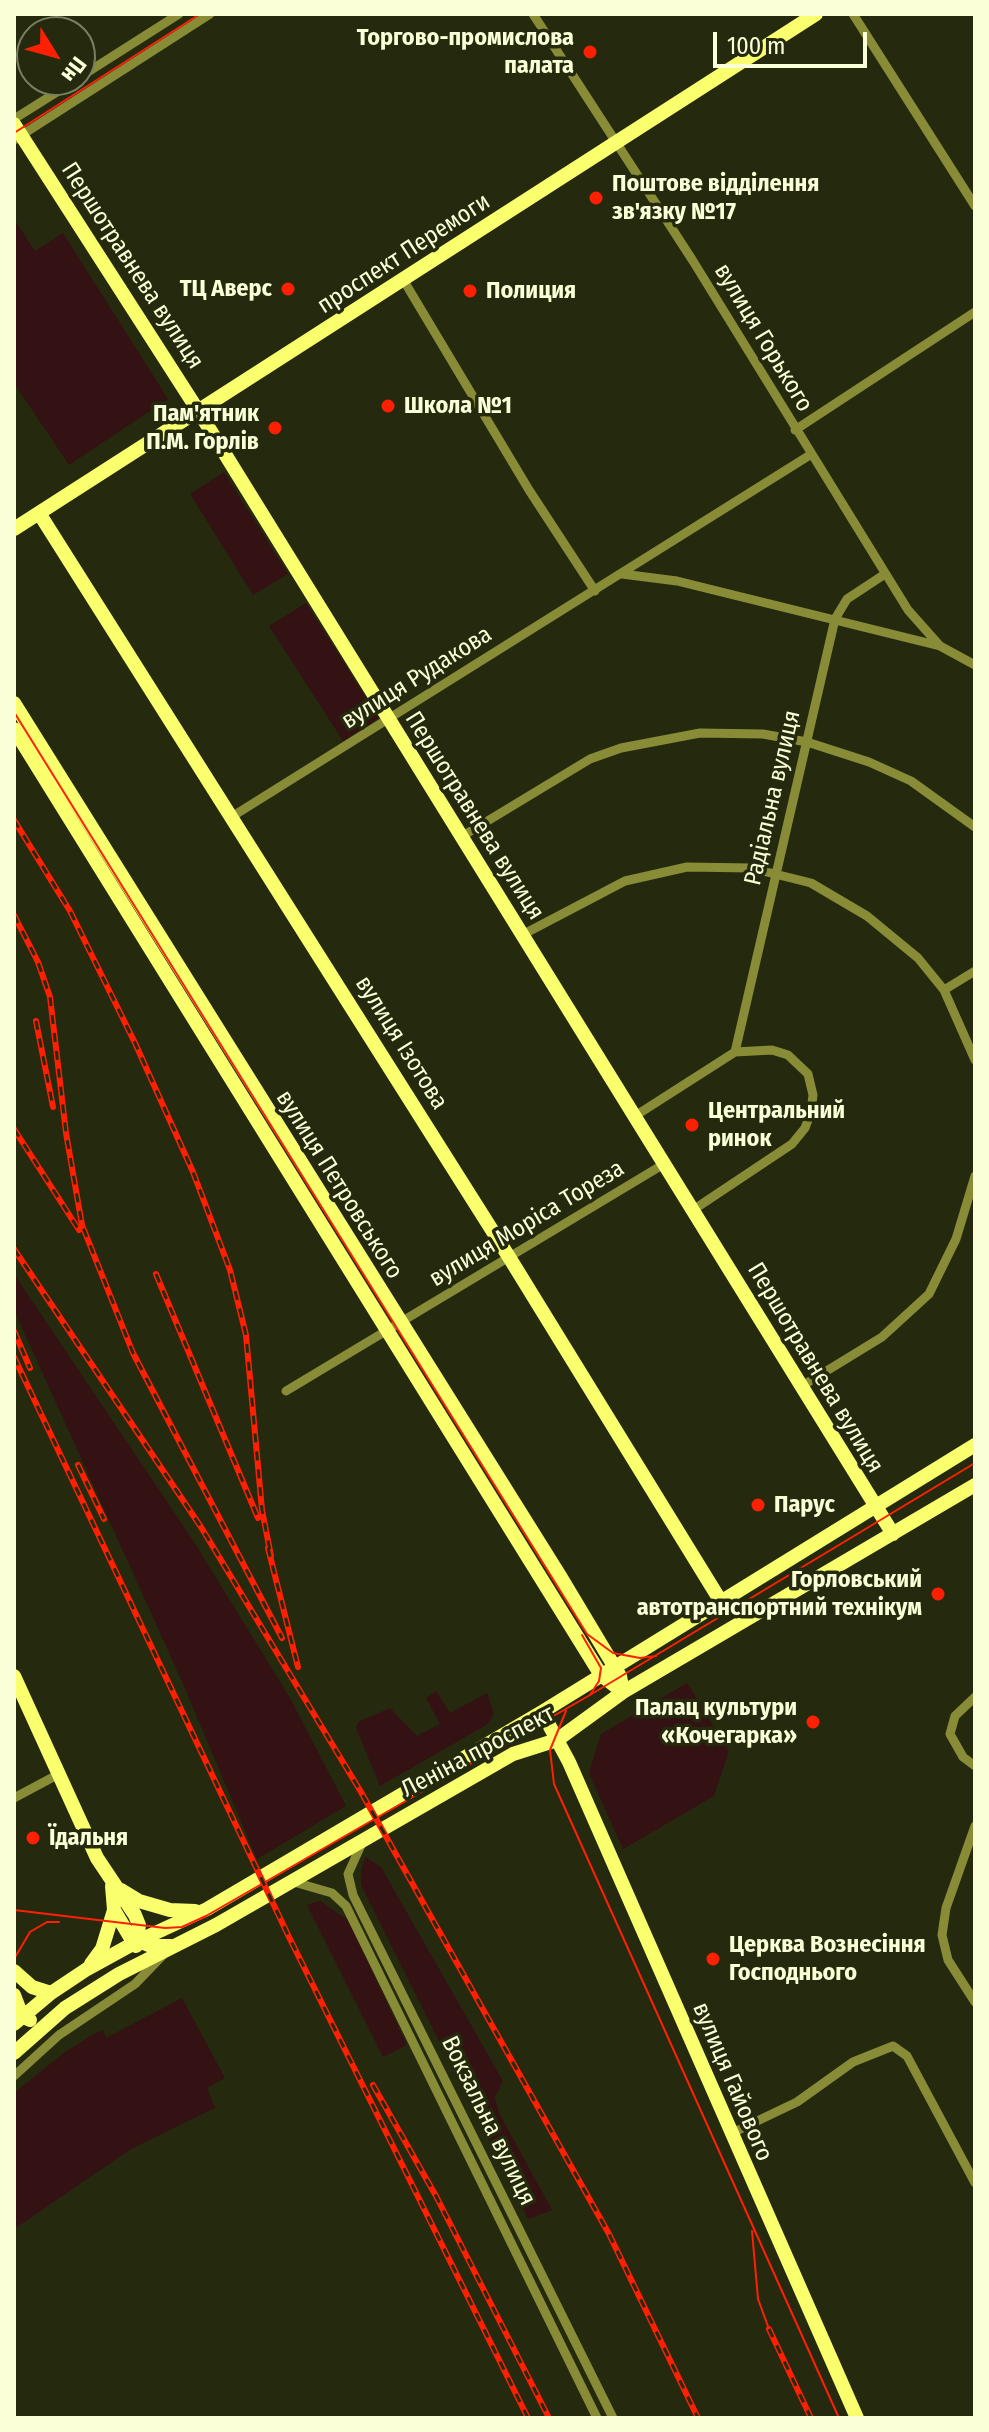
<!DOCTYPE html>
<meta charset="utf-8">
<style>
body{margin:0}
#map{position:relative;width:989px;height:2432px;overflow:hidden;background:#252a0f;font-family:"Fira Sans Condensed",sans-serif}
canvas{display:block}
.frame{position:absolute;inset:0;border:16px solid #faffd7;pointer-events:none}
.north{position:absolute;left:16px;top:16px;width:80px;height:80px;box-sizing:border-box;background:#252a0f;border:2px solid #7a7f5f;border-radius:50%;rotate:127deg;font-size:22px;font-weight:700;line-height:32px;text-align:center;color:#faffd7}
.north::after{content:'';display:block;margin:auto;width:28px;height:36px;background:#ff2003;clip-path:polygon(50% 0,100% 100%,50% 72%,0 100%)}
.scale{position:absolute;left:713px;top:32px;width:154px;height:36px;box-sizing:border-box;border:4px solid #faffd7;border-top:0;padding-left:10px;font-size:24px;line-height:28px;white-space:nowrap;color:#faffd7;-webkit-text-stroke:6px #252a0f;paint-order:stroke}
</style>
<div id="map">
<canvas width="989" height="2432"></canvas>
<div class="frame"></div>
<div class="north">Пн</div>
<div class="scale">100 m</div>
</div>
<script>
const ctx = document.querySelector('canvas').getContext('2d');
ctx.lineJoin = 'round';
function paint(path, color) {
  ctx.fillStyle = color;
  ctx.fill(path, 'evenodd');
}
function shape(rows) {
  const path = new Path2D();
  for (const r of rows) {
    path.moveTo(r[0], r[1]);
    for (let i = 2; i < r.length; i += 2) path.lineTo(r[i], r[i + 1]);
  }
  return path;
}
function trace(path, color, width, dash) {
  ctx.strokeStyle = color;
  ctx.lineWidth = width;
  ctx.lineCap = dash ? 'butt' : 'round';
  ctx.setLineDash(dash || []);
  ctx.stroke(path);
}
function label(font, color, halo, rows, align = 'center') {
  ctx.font = font + ' "Fira Sans Condensed",sans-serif';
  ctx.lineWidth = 7;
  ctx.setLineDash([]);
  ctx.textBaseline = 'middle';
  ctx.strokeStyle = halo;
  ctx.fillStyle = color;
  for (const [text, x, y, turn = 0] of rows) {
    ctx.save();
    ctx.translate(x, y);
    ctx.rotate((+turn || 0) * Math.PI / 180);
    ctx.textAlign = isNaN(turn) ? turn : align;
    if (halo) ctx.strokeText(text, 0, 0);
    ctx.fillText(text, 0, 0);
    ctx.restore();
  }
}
paint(shape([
 [14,219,35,251,63,233,168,399,69,465,14,383],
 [224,472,288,574,253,595,190,494],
 [306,603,379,718,343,741,269,626],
 [14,1274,194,1542,290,1698,346,1806,257,1859,180,1677,14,1310],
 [687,1683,729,1751,714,1796,623,1849,589,1773,601,1734],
 [436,1691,450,1713,487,1693,494,1714,488,1724,380,1786,356,1728,358,1722,390,1708,417,1736,440,1724,426,1698],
 [366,1857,381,1867,503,2081,495,2097,499,2113,552,2210,528,2219,361,1885,361,1869],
 [320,1901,348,1920,407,2045,383,2057,307,1905],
 [182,1998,225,2078,207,2088,215,2108,131,2149,14,2229,14,2093,65,2052,92,2035,103,2030,106,2038]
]), '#341112');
trace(shape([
 [533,14,693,261,908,610,940,646,975,665],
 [853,14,975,206],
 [80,77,179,14],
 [14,119,76,80],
 [14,140,210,14],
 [404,281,529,490,595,591],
 [795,430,975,312],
 [622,574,677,581,940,646],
 [233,816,810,455],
 [461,837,590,759,621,748,700,733,763,734,807,742,869,762,911,781,975,827],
 [522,935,625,881,687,867,751,868,811,883,867,916,918,958,944,990,975,1060],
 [944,990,975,971],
 [735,1052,835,619,847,599,885,574],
 [635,1116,735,1052,772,1050,788,1055,808,1074,813,1095,811,1112,805,1128,792,1144,693,1210],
 [802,1386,882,1337,929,1294,956,1239,975,1176],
 [286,1391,664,1164],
 [975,1697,955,1716,950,1734,963,1757,975,1766],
 [14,1798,57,1775],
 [975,1826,946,1908,942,1935,948,1960,975,2002],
 [362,1843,348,1874,353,1895,613,2418],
 [294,1882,332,1893,346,1906,597,2418],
 [14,2076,59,2035,135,1984,163,1955],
 [730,2134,797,2102,853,2062,893,2046,907,2056,975,2183]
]), '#888c37', 9);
trace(shape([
 [14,124,199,412,893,1534],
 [39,513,509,1257,720,1600],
 [14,529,816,14],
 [14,703,560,1576,620,1676,623,1692],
 [14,729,601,1675,623,1692],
 [14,1676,97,1858,135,1915,139,1925,136,1946],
 [542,1712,569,1762,857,2418],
 [121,1890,139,1901,170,1910,195,1911],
 [114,1910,130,1937,151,1946,171,1946],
 [91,1964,102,1949,114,1910,112,1886],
 [14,1971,32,1987,51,1993],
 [14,1995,22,2016,30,2020],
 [14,2024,51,1993,87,1969,138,1941,207,1909,542,1712,975,1445],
 [14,2053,65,2008,119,1974,216,1925,513,1754,557,1740,623,1692,975,1485]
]), '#faff6e', 14);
trace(shape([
 [14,133,200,14],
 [14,712,587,1634,613,1653,640,1658,656,1656],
 [582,1635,601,1668,599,1681,590,1695],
 [566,1711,550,1750,554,1784,839,2418],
 [14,1910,165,1928,182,1927,206,1916,590,1695,975,1463],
 [14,1959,30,1932,47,1922,59,1922],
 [752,2231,758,2299,769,2329]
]), '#ff2003', 2);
const rail = shape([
 [14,820,70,911,135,1043,193,1172,230,1270,246,1335,262,1510,271,1556],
 [14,915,38,962,50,997,66,1133,82,1225,133,1353,282,1638],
 [36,1021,53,1107],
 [14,1129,79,1230],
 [14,1249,201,1527,361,1792,609,2234,698,2418],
 [156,1274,258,1518],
 [14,1331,30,1368],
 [14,1357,289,1937,528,2418],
 [78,1465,104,1519],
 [268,1548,298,1667],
 [373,2085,436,2196,549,2418],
 [769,2329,811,2418]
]);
trace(rail, '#ff2003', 6);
trace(rail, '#252a0f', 3, [9]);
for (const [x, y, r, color] of [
 [590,52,8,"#ff2003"],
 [596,198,8,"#ff2003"],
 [288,289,8,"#ff2003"],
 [470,291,8,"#ff2003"],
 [388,406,8,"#ff2003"],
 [275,428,8,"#ff2003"],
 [692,1125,8,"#ff2003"],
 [758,1505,8,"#ff2003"],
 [938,1594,8,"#ff2003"],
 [813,1722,8,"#ff2003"],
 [33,1838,8,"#ff2003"],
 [713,1959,8,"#ff2003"]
]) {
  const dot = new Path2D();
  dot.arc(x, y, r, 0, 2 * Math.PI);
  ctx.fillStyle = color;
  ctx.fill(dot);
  trace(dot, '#252a0f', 3);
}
label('bold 24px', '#faffd7', '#252a0f', [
 ["Торгово-промислова",574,38,"right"],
 ["палата",574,66,"right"],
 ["Поштове відділення",612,184],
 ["зв'язку №17",612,212],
 ["ТЦ Аверс",272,289,"right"],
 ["Полиция",486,291],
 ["Школа №1",404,406],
 ["Пам'ятник",259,414,"right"],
 ["П.М. Горлів",259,442,"right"],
 ["Центральний",708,1111],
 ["ринок",708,1139],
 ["Парус",774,1505],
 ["Горловський",922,1580,"right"],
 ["автотранспортний технікум",922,1608,"right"],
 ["Палац культури",797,1708,"right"],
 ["«Кочегарка»",797,1736,"right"],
 ["Їдальня",49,1838],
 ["Церква Вознесіння",729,1945],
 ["Господнього",729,1973]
], 'left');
label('24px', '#faffd7', '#252a0f', [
 ["проспект Перемоги",404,254,-33],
 ["Першотравнева вулиця",132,266,57],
 ["вулиця Горького",763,338,59],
 ["вулиця Рудакова",417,678,-32],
 ["Радіальна вулиця",773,798,-77],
 ["Першотравнева вулиця",474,816,58],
 ["вулиця Ізотова",401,1043,58],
 ["вулиця Петровського",339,1185,58],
 ["вулиця Моріса Тореза",527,1224,-31],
 ["Першотравнева вулиця",815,1368,59],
 ["Леніна проспект",478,1752,-28],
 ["вулиця Гайового",732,2082,67],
 ["Вокзальна вулиця",488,2121,64]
]);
</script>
